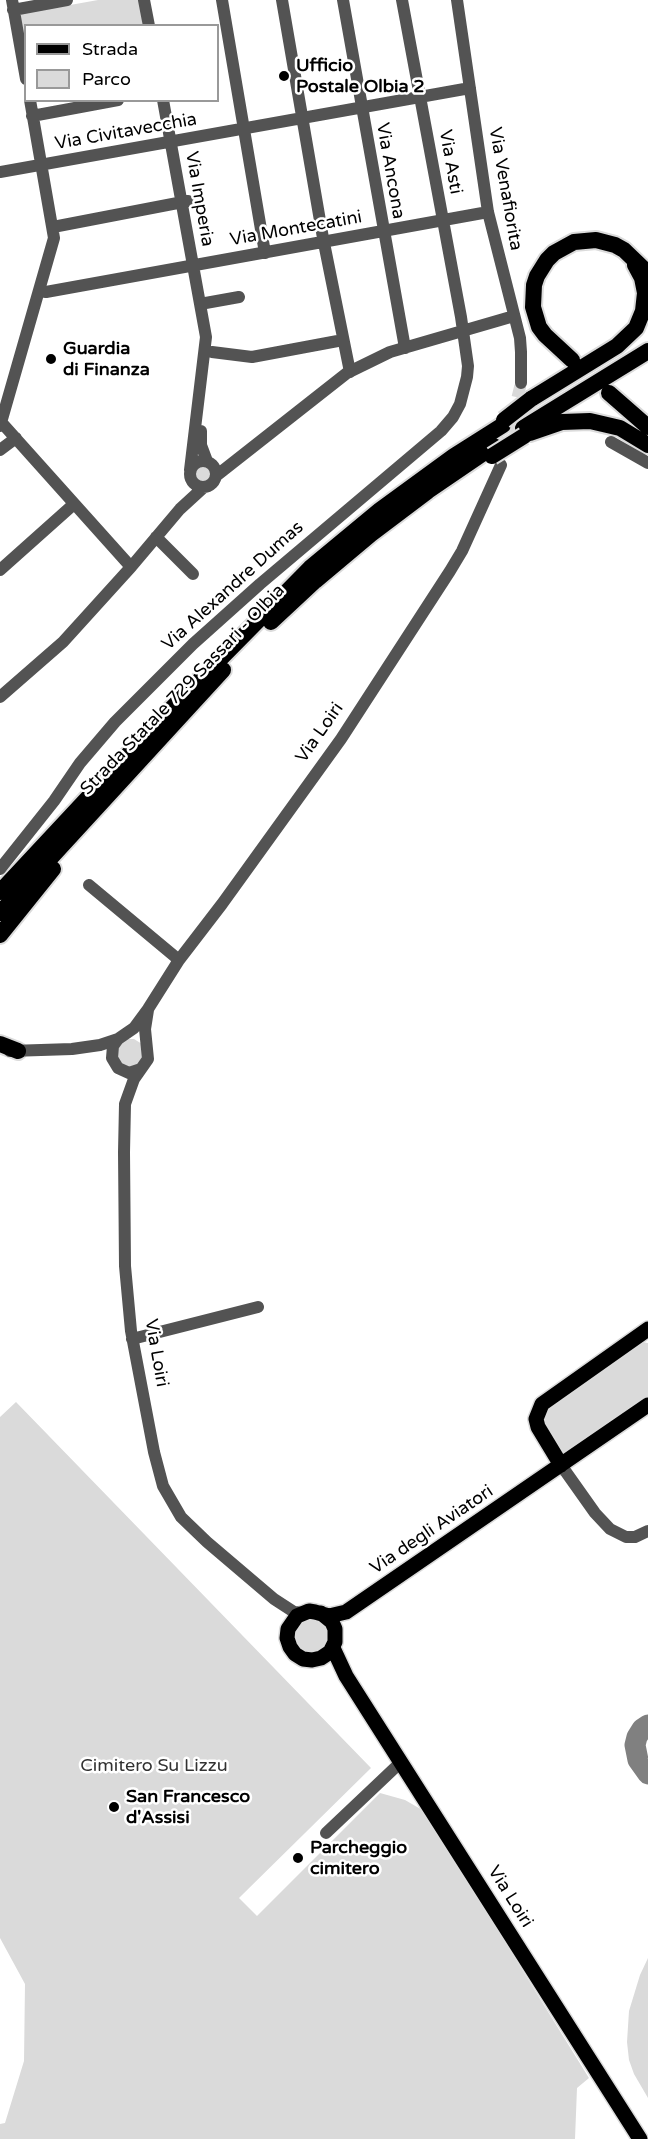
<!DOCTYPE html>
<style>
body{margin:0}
#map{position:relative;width:648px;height:2139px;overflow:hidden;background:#fff;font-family:"Varela Round",sans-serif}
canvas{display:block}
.legend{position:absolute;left:24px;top:24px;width:195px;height:78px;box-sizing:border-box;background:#fff;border:2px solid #999;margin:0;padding:8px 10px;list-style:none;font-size:18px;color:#000}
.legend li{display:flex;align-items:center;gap:12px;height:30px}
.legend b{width:30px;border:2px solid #999}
</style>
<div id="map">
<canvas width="648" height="2139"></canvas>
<ul class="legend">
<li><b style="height:8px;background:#000"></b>Strada</li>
<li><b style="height:16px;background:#dadada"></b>Parco</li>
</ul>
</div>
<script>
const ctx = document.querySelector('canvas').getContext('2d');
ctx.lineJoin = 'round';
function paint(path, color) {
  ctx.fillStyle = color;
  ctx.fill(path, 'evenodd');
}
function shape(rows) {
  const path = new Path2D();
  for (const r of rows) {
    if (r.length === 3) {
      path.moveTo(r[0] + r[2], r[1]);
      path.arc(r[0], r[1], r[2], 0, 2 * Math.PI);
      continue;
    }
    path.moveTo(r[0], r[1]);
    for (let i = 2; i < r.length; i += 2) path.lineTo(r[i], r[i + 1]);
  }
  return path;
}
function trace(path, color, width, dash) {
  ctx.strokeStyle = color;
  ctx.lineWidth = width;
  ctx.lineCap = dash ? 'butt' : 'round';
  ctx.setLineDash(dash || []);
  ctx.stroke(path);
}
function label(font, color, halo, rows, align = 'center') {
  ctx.font = font + ' "Varela Round",sans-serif';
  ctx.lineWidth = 5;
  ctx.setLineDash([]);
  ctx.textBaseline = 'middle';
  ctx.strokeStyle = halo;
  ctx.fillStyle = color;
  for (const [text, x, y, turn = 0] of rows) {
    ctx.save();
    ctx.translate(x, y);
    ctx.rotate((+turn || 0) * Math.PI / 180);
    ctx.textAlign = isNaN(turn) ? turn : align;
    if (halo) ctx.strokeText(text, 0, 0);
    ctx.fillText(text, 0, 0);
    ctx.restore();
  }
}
paint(shape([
 [98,0,139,0,143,25,26,26,25,46,20,14],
 [203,474,8],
 [126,1039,134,1039,142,1044,144,1059,133,1069,119,1064,116,1048],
 [642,1342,648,1343,648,1398,566,1454,563,1454,542,1421,546,1407],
 [16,1402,371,1768,239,1898,257,1916,380,1793,405,1800,424,1811,589,2078,577,2088,575,2139,0,2139,0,2124,5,2123,24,2061,25,1984,0,1938,0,1417],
 [305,1618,324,1621,331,1635,323,1651,305,1654,294,1644,293,1630],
 [648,1958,648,2098,634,2074,629,2060,627,2042,629,2011,640,1975]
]), '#dadada');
trace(shape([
 [648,1725,642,1729,637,1737,635,1745,638,1760,648,1774]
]), '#808080', 21);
trace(shape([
 [505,450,521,383]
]), '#d9d9d9', 12, [12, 6]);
const major = shape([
 [561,1465,538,1427,536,1419,542,1404,648,1329],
 [321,1613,332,1622,335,1629,335,1642,330,1652,321,1658,312,1660,303,1659,295,1654,290,1647,287,1638,288,1629,297,1616,309,1611,315,1612,329,1616,346,1612,648,1405],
 [333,1648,346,1676,640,2139]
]);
const highway = shape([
 [572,360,545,335,539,327,533,307,534,285,537,276,547,260,554,253,574,242,596,240,615,245,624,250,648,273],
 [609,393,648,427],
 [531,399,617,346,636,328,643,311,645,293,642,278,635,265],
 [523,428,648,351],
 [530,433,562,422,590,421,620,428,648,445],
 [271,622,315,581,371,534,428,491,494,446],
 [0,892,167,713,310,568,380,510,454,456,503,425],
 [0,913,223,670],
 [0,935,53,869],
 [0,1044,18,1051]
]);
trace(major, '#dbdbdb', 18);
trace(highway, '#dbdbdb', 20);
trace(shape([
 [12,0,26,79],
 [144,0,149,26],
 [222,0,265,253],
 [282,0,323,238,350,372],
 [343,0,405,348],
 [457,0,488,212,520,338,521,352,521,383],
 [13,10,67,0],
 [163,100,206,337,190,470],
 [32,116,118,100],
 [0,172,470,88],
 [53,227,188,201],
 [40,291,46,292,488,212],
 [200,304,239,297],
 [212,352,252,357,343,340],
 [1,422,131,567],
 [0,426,54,238,30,100],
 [201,431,201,445,207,461],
 [611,442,648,463],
 [0,450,16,438],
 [203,474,13],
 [216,476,347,373,390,352,514,316],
 [156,537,193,574],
 [0,570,74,504],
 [0,697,63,642,131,567,180,509,204,487],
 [0,869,54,801,80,763,115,722,193,644,260,584,441,431,453,417,460,404,467,377,468,366,461,317,402,0],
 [89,885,179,960],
 [148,1010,145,1029,148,1059,134,1079,125,1104,124,1152,125,1266,131,1331,154,1452,163,1486,181,1517,207,1542,274,1599,294,1612,303,1613],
 [10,1051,72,1049,100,1045,118,1039],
 [141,1069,129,1073,118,1068,112,1058,113,1046,118,1039,134,1028,148,1009,179,960,222,904,341,739,450,571,462,551,501,465],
 [132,1339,258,1307],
 [561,1465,595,1513,610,1529,626,1537,635,1537,648,1531],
 [326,1833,401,1762]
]), '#535353', 12);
trace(major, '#000', 15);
trace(highway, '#000', 16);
const highwayBridge = shape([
 [504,420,531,399],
 [492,456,524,436]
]);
trace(highwayBridge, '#dbdbdb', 20, []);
trace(highwayBridge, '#000', 16);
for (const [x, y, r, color] of [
 [284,76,6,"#000"],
 [51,359,6,"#000"],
 [114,1807,6,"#000"],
 [298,1858,6,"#000"]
]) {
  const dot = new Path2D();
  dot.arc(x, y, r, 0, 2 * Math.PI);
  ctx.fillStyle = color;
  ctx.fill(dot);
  trace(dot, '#fff', 2);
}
label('bold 18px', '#000', '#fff', [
 ["Ufficio",296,66],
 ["Postale Olbia 2",296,87],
 ["Guardia",63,349],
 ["di Finanza",63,370],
 ["San Francesco",126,1797],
 ["d'Assisi",126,1818],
 ["Parcheggio",310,1848],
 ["cimitero",310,1869]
], 'left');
label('18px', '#000', '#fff', [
 ["Via Civitavecchia",126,132,-10],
 ["Via Asti",450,162,80],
 ["Via Ancona",390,171,80],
 ["Via Venafiorita",505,189,80],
 ["Via Imperia",199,199,80],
 ["Via Montecatini",296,229,-10],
 ["Via Alexandre Dumas",233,586,-42],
 ["Strada Statale 729 Sassari - Olbia",183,690,-46],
 ["Via Loiri",320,733,-55],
 ["Via Loiri",156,1353,80],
 ["Via degli Aviatori",432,1530,-34],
 ["Via Loiri",510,1897,58]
]);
label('18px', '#313131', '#fff', [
 ["Cimitero Su Lizzu",154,1766]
]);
</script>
